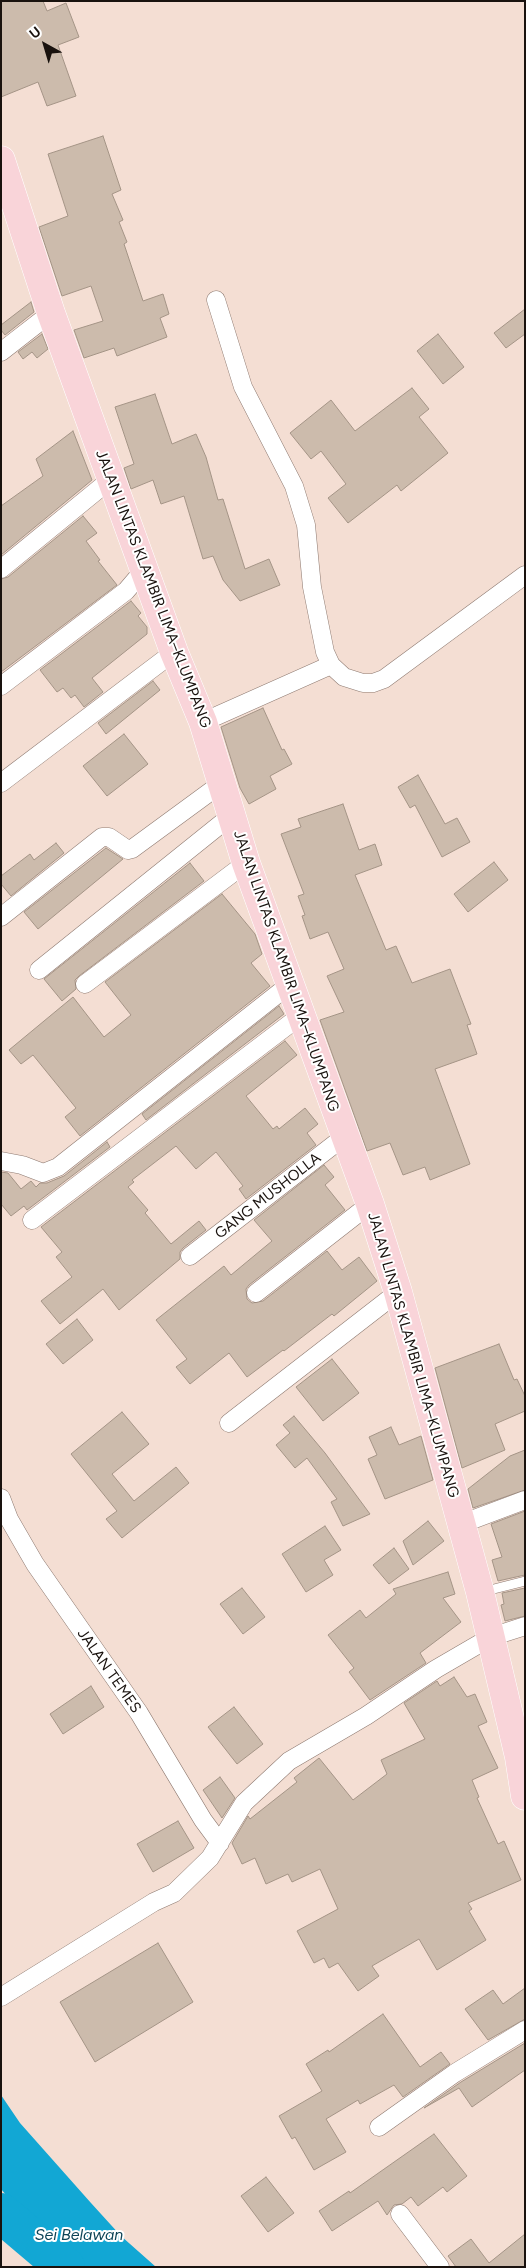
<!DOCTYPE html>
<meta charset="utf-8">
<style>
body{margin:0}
#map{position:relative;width:526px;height:2268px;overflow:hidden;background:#f4ded3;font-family:Figtree,sans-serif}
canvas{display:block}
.frame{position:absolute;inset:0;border:2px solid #19120e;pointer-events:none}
.north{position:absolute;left:20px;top:20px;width:50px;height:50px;-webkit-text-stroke:4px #fff;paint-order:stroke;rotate:321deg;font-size:14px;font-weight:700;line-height:20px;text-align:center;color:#19120e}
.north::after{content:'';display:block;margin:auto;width:18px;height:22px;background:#19120e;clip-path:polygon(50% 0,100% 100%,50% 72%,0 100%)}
</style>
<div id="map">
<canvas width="526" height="2268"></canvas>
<div class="frame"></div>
<div class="north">U</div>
</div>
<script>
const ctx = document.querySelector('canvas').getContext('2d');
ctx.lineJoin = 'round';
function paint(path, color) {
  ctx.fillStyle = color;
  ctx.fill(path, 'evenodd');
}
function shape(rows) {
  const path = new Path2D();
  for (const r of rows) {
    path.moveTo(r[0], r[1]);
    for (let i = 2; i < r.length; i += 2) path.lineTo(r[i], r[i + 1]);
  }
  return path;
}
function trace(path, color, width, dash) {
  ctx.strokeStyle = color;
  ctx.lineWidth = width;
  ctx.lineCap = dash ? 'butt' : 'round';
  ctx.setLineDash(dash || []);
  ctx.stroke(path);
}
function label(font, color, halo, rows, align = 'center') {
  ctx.font = font + ' Figtree,sans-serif';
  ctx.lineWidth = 4;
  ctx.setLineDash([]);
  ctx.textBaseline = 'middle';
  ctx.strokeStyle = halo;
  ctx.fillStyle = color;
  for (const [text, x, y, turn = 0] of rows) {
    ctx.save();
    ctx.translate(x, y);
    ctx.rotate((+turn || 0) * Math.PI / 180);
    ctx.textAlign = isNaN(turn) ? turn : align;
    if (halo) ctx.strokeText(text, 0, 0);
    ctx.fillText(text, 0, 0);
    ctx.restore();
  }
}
paint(shape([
 [1,2095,20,2123,91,2203,121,2236,156,2267,67,2267,1,2189]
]), '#12a7d4');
trace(shape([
 [1,2213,65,2267]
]), '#12a7d4', 40);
const building = shape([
 [1,1,43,1,47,11,66,3,79,37,58,45,76,96,47,106,38,82,1,97,1,1],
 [103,136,121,190,112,194,123,220,119,222,127,242,124,244,143,301,163,294,169,314,160,318,167,337,117,356,114,348,84,358,74,330,103,321,91,286,62,296,39,227,68,216,48,154,103,136],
 [31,302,34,312,5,335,1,330,1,325,31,302],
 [525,309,525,334,506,348,494,333,525,309],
 [42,334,48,349,37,358,32,352,23,359,18,352,42,334],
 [438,334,464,367,443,384,417,351,438,334],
 [412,388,429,409,419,417,448,453,401,491,397,485,348,523,328,498,346,484,321,451,311,459,290,433,331,400,355,431,412,388],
 [155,394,172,444,196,434,206,457,218,500,223,499,245,569,269,559,280,585,240,601,223,580,213,556,203,559,184,496,161,504,153,480,131,489,124,468,134,464,115,407,155,394],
 [73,431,92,480,1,555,1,506,43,476,36,459,73,431],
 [83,516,97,533,86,541,100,560,98,561,117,585,1,672,1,579,8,577,83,516],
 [131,601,141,613,138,616,147,627,147,634,92,678,103,692,84,707,75,695,71,698,63,688,57,692,40,670,131,601],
 [153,681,160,690,106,734,98,723,153,681],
 [263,708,282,750,284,749,292,764,270,776,276,789,249,804,240,788,221,727,263,708],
 [124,734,148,764,107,796,83,766,124,734],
 [418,775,445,824,457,818,470,842,442,857,415,805,410,808,398,787,418,775],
 [343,804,359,850,375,844,382,865,355,875,386,950,396,946,412,983,450,969,471,1024,467,1025,477,1054,435,1069,470,1164,430,1180,425,1167,403,1175,390,1143,367,1151,320,1020,344,1012,327,976,344,969,328,932,310,939,302,916,305,915,298,896,304,894,281,834,301,827,298,819,343,804],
 [56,843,64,853,11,896,1,884,1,876,30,854,34,860,56,843],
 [106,848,123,859,38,929,24,912,106,848],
 [494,862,508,880,468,912,454,894,494,862],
 [190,863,204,881,79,976,75,980,76,989,62,1001,44,979,190,863],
 [222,894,255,934,262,954,251,963,270,986,80,1136,65,1117,76,1108,33,1055,21,1064,9,1050,73,997,104,1037,131,1015,105,982,222,894],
 [279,1006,284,1014,146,1120,142,1114,279,1006],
 [285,1041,297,1055,246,1096,273,1129,277,1126,279,1129,305,1108,318,1124,307,1133,316,1145,246,1199,239,1189,243,1186,216,1152,196,1169,176,1146,132,1180,134,1182,128,1187,148,1210,145,1213,171,1244,199,1221,206,1230,183,1248,180,1252,180,1259,119,1310,103,1289,60,1324,41,1301,72,1277,56,1257,62,1252,41,1227,285,1041],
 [107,1142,110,1147,27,1210,24,1206,11,1216,1,1204,1,1172,8,1173,21,1189,31,1181,36,1187,40,1183,47,1183,64,1176,107,1142],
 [324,1165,334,1177,325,1185,345,1210,249,1285,246,1289,247,1299,252,1303,263,1301,327,1251,342,1270,359,1257,377,1281,334,1316,332,1314,284,1351,283,1350,247,1377,229,1353,190,1384,176,1367,187,1359,156,1320,224,1266,231,1275,272,1241,254,1220,324,1165],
 [77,1319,93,1340,63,1364,46,1344,77,1319],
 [499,1344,514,1380,517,1379,525,1396,525,1411,495,1424,505,1450,462,1468,435,1368,499,1344],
 [332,1359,359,1393,323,1421,296,1387,332,1359],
 [122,1412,149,1444,112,1474,134,1501,176,1467,189,1483,122,1538,106,1519,117,1511,71,1454,122,1412],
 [294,1416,325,1453,370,1514,343,1526,331,1502,337,1499,307,1458,295,1468,276,1445,290,1433,283,1425,294,1416],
 [391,1427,399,1445,421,1436,433,1480,385,1499,368,1459,377,1455,369,1437,391,1427],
 [525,1450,525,1490,473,1508,468,1489,510,1456,525,1450],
 [525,1511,525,1575,498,1581,492,1560,502,1557,491,1524,525,1511],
 [428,1521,444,1541,413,1565,403,1541,428,1521],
 [325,1526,341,1550,324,1560,333,1575,306,1592,282,1554,325,1526],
 [394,1548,409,1569,389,1584,373,1565,394,1548],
 [448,1572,455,1594,443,1598,461,1622,420,1653,426,1663,370,1700,349,1672,354,1668,328,1635,360,1610,366,1618,396,1594,393,1589,448,1572],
 [242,1588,265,1617,243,1634,220,1604,242,1588],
 [525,1588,525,1616,505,1621,501,1605,504,1604,502,1593,525,1588],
 [454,1677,467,1697,475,1694,487,1722,478,1726,498,1768,472,1780,479,1797,477,1798,498,1844,504,1841,521,1880,468,1903,472,1909,469,1911,486,1940,437,1970,419,1939,372,1966,379,1976,358,1991,338,1963,329,1968,324,1958,314,1963,297,1931,338,1909,320,1869,292,1882,288,1874,266,1884,255,1858,242,1864,232,1843,248,1816,250,1819,297,1782,294,1778,319,1758,353,1800,387,1774,381,1760,425,1739,404,1703,437,1681,440,1686,454,1677],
 [91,1686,104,1707,63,1734,50,1714,91,1686],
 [234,1707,263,1744,237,1764,208,1727,234,1707],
 [220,1777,235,1798,222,1818,203,1790,220,1777],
 [178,1821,194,1848,153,1872,137,1844,178,1821],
 [158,1943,193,2002,95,2062,60,2002,158,1943],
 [525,1988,525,2019,488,2040,465,2009,493,1990,503,2004,525,1988],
 [383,2014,420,2067,441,2052,450,2064,403,2097,394,2085,360,2104,358,2100,326,2119,346,2152,314,2170,295,2137,292,2139,279,2116,322,2091,306,2064,328,2050,329,2052,383,2014],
 [525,2043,525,2070,472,2107,459,2088,424,2108,461,2082,525,2043],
 [434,2134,467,2176,447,2192,443,2187,418,2206,411,2197,402,2204,394,2205,387,2215,378,2201,332,2231,319,2211,349,2191,350,2193,434,2134],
 [266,2177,294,2213,268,2232,241,2196,266,2177],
 [525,2234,525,2267,456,2267,448,2256,471,2239,489,2263,525,2234]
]);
paint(building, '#ccbbac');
trace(building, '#a49486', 1);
const lane = shape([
 [482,1592,525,1581]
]);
const street = shape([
 [216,300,243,387,294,486,306,525,312,587,325,652,331,665,344,677,363,683,373,683,384,679,525,575],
 [1,352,51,313],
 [1,569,111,479],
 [1,686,126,591,143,571],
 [203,722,331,665],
 [1,783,174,652],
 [1,917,102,837,109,837,128,850,132,849,222,783],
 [39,970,232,815],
 [85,984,246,863],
 [1,1161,22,1165,43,1173,58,1167,289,985],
 [32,1220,300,1016],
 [190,1256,345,1136],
 [256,1293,370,1204],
 [229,1423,398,1292],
 [1,1498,9,1519,35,1564,139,1713,203,1820,220,1843],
 [461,1524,525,1500],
 [1,1997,154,1902,174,1893,210,1858,244,1803,289,1761,366,1716,436,1669,491,1637,525,1626],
 [379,2127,455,2073,525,2030],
 [400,2214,440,2267]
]);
const primary = shape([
 [1,160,51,313,174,652,203,722,246,863,370,1204,398,1292,480,1592,519,1757,525,1796]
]);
trace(lane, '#8e7a71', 10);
trace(street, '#8e7a71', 19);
trace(primary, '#fff', 29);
trace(lane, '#fff', 9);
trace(street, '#fff', 18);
trace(primary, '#f9d4d9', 28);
label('15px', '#19120e', '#fff', [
 ["JALAN LINTAS KLAMBIR LIMA–KLUMPANG",153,589,69],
 ["JALAN LINTAS KLAMBIR LIMA–KLUMPANG",286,971,71],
 ["GANG MUSHOLLA",268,1196,-38],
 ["JALAN LINTAS KLAMBIR LIMA–KLUMPANG",413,1355,74],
 ["JALAN TEMES",109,1671,55]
]);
label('italic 16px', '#0d4457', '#fff', [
 ["Sei Belawan",79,2235]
]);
</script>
